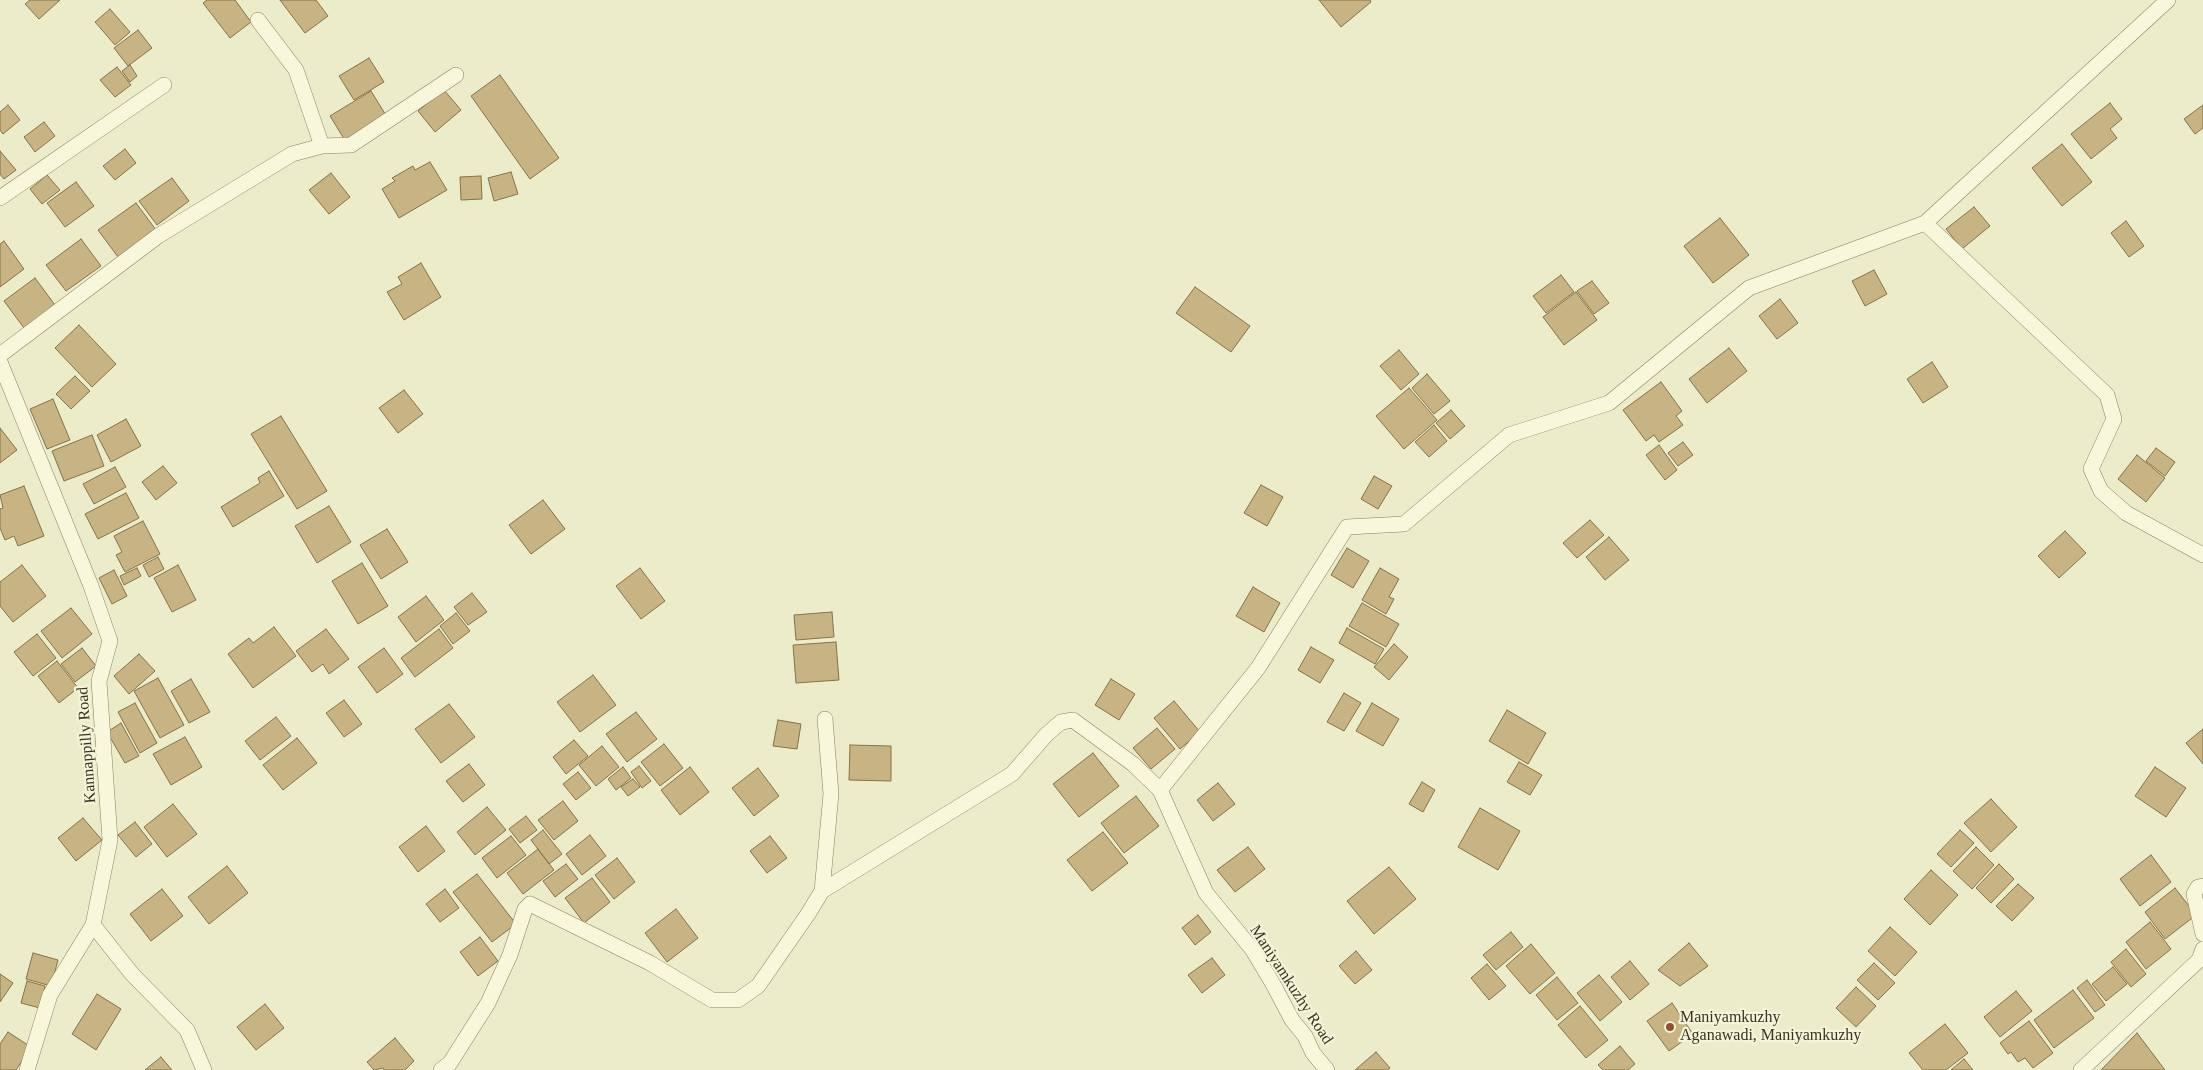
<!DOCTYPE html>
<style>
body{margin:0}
canvas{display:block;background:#ebecca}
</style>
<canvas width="2203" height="1070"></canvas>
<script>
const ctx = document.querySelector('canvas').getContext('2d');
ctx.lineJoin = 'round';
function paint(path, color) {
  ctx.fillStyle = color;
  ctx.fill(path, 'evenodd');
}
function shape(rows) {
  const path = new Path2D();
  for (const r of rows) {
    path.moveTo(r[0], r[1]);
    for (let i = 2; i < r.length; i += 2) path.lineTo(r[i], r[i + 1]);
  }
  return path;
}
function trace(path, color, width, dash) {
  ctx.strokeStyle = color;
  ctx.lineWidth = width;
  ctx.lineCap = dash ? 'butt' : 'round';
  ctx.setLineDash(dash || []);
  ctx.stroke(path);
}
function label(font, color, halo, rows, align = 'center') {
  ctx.font = font + ' "Times New Roman",serif';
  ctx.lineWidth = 4.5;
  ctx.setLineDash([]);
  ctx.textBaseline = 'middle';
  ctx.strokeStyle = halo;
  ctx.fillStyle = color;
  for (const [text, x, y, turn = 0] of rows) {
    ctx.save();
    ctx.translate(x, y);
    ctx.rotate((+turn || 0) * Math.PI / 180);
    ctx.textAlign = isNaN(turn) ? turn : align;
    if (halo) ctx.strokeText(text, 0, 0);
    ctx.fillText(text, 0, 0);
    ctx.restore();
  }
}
const building = shape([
 [30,0,60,0,39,19,25,4,30,0],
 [207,0,235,0,251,22,230,38,203,3,207,0],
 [280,0,316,0,328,16,305,33,280,0],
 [1319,0,1370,0,1371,2,1341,27,1319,0],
 [110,9,130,32,115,45,95,22,110,9],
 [138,30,152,48,128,66,114,48,138,30],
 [369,58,384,82,354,100,339,76,369,58],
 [130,65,137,76,130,82,122,71,130,65],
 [117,67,131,85,115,97,100,80,117,67],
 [500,75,559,158,530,179,471,96,500,75],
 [444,90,461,110,435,132,418,111,444,90],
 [371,91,387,117,346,142,330,116,371,91],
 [2110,103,2122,119,2110,129,2117,138,2091,159,2071,134,2110,103],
 [8,105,20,120,3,134,0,130,0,112,8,105],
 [2203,105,2203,128,2195,134,2184,119,2203,105],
 [44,122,55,136,35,152,24,137,44,122],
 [2062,144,2092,182,2062,206,2032,168,2062,144],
 [125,149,136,163,115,180,103,166,125,149],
 [0,151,16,170,4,179,0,174,0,151],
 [430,162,447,190,399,218,382,189,395,181,392,178,413,166,415,170,430,162],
 [511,172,518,194,494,201,488,178,511,172],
 [331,173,350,197,329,214,309,190,331,173],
 [47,175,60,190,42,204,30,189,47,175],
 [481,176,482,199,461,200,460,177,481,176],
 [172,178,189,201,157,225,139,201,172,178],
 [76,182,94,206,65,227,47,203,76,182],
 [136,203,156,230,118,257,98,230,136,203],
 [1974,207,1990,226,1962,249,1946,229,1974,207],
 [1720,218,1749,255,1713,283,1684,246,1720,218],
 [2126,221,2144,246,2129,257,2111,233,2126,221],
 [81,239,101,266,66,291,46,265,81,239],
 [4,241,24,269,0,287,0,244,4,241],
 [421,263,441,297,404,320,387,292,402,284,398,277,421,263],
 [1874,270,1887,294,1865,306,1852,281,1874,270],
 [1561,275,1574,292,1546,313,1533,296,1561,275],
 [35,278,55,305,24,328,4,301,35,278],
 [1592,281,1609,303,1594,314,1577,291,1592,281],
 [1195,287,1250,326,1231,352,1176,313,1195,287],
 [1576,292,1597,320,1564,345,1543,317,1576,292],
 [1780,299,1798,323,1777,339,1759,316,1780,299],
 [79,325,116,364,92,387,55,348,79,325],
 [1729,348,1747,371,1707,403,1689,379,1729,348],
 [1399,350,1419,374,1401,390,1380,366,1399,350],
 [1932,362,1948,387,1923,403,1907,379,1932,362],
 [1427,374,1450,401,1434,414,1412,388,1427,374],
 [75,376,90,391,71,409,56,394,75,376],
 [1661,382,1682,411,1676,416,1683,425,1659,442,1654,435,1646,441,1623,410,1661,382],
 [1409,388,1437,420,1404,449,1376,416,1409,388],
 [404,390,423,414,398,433,379,408,404,390],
 [53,399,70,440,47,449,30,409,53,399],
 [1451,410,1465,426,1450,439,1436,423,1451,410],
 [281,416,327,491,297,509,251,434,281,416],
 [126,419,141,446,111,462,97,435,126,419],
 [1434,425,1447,441,1429,457,1415,442,1434,425],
 [0,428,17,450,0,463,0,428],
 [92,435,104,466,64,481,52,451,92,435],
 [1683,442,1693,455,1678,466,1668,453,1683,442],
 [1659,445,1677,470,1665,480,1646,455,1659,445],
 [2156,448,2175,462,2165,476,2146,461,2156,448],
 [2137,455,2165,478,2146,502,2118,479,2137,455],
 [163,466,177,483,156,500,142,482,163,466],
 [115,467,126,487,94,504,83,484,115,467],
 [269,471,284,496,233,527,221,507,260,483,258,478,269,471],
 [1374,476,1392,486,1378,509,1361,499,1374,476],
 [1261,485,1283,497,1267,526,1244,513,1261,485],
 [24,486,44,536,18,546,14,536,5,540,0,528,0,509,3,508,0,495,24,486],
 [126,493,139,518,98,539,85,514,126,493],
 [543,500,565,529,531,554,509,525,543,500],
 [329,506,351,542,317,563,295,526,329,506],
 [1590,520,1604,535,1577,558,1563,543,1590,520],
 [143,521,160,554,125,572,116,555,122,552,114,536,143,521],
 [387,529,408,562,381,579,360,545,387,529],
 [2065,531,2086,553,2059,578,2038,556,2065,531],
 [1609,537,1629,560,1605,580,1586,557,1609,537],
 [1347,548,1369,561,1353,588,1331,575,1347,548],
 [158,557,164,569,149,577,143,565,158,557],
 [362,563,388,606,358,624,332,581,362,563],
 [22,565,46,596,13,622,0,606,0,582,22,565],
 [178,565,196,600,172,612,154,578,178,565],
 [137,568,141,576,124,585,120,576,137,568],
 [640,568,665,601,641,619,616,586,640,568],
 [1380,568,1399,579,1389,597,1394,599,1386,614,1362,600,1380,568],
 [114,570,127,596,112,604,99,578,114,570],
 [1253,587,1280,603,1264,632,1236,616,1253,587],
 [472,593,487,612,468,625,454,607,472,593],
 [426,596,444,620,416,642,398,617,426,596],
 [1362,603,1399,624,1386,647,1349,626,1362,603],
 [71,608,92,634,62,658,41,631,71,608],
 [832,612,834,637,796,640,794,615,832,612],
 [456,613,470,631,453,644,440,626,456,613],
 [274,627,296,656,253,688,228,654,249,638,253,643,274,627],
 [1347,628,1384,649,1375,664,1339,643,1347,628],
 [326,629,349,659,329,674,323,664,312,672,296,651,326,629],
 [439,629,453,648,415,677,401,658,439,629],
 [37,634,56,658,33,676,14,652,37,634],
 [836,642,839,680,796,683,793,645,836,642],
 [1394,644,1408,657,1389,680,1374,667,1394,644],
 [1311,647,1334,660,1320,683,1298,670,1311,647],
 [82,648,96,666,75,682,61,664,82,648],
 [384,648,403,674,377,693,358,667,384,648],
 [139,654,155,671,129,694,114,676,139,654],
 [57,661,78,688,59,703,38,676,57,661],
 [593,675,616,705,580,732,557,702,593,675],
 [158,678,184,725,160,738,134,691,158,678],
 [191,679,210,712,189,723,171,691,191,679],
 [1111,679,1135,694,1119,720,1095,705,1111,679],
 [1344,693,1361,703,1344,731,1327,722,1344,693],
 [344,700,362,724,344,737,326,713,344,700],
 [1174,701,1200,732,1180,749,1154,718,1174,701],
 [135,703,157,743,140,753,118,712,135,703],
 [1372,703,1399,719,1383,746,1356,731,1372,703],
 [449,704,475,737,441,763,415,729,449,704],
 [1507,710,1546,733,1528,764,1489,741,1507,710],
 [636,712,657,739,627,762,606,734,636,712],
 [276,717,291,736,260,760,245,741,276,717],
 [778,720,801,724,797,749,773,746,778,720],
 [121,723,139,756,125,763,107,732,121,723],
 [1157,728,1175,749,1151,769,1133,748,1157,728],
 [2203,729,2203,764,2186,743,2203,729],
 [185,737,202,767,171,785,153,754,185,737],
 [297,738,317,763,283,790,263,765,297,738],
 [574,740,588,756,566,774,553,757,574,740],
 [664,744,683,768,660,786,641,762,664,744],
 [850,745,891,746,891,781,849,780,850,745],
 [602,746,619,767,596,786,579,765,602,746],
 [1093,753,1119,786,1079,817,1053,784,1093,753],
 [1519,762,1542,775,1530,795,1507,782,1519,762],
 [469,764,485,785,463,802,446,781,469,764],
 [639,766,651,781,642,788,631,772,639,766],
 [623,767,631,778,616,790,608,779,623,767],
 [690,767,709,792,680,815,661,790,690,767],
 [2155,767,2186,788,2166,817,2135,796,2155,767],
 [758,768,779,796,754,816,732,788,758,768],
 [578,772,591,788,576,800,563,784,578,772],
 [633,779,640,787,628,796,621,787,633,779],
 [1422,782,1435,790,1423,812,1409,804,1422,782],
 [1218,783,1235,804,1213,821,1197,800,1218,783],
 [1136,796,1159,826,1124,853,1101,823,1136,796],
 [1991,799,2017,827,1991,852,1964,823,1991,799],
 [563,801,578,821,554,840,538,820,563,801],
 [173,804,197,834,167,857,144,827,173,804],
 [487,807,506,830,475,855,457,832,487,807],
 [1480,808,1520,831,1498,870,1458,847,1480,808],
 [526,816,537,830,520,843,509,829,526,816],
 [83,818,102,840,76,861,58,838,83,818],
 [135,822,152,844,136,857,118,835,135,822],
 [426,826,445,851,418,872,399,847,426,826],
 [543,830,562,854,549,864,531,840,543,830],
 [1960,830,1974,843,1951,867,1937,854,1960,830],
 [1103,832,1128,863,1092,891,1067,860,1103,832],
 [590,835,606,856,582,875,566,854,590,835],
 [511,836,526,855,497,878,482,858,511,836],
 [770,836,787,858,767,873,750,851,770,836],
 [1248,847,1265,869,1235,892,1217,870,1248,847],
 [1976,847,1994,865,1972,889,1953,871,1976,847],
 [538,849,554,870,523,894,507,873,538,849],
 [2151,855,2171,882,2140,906,2120,879,2151,855],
 [617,858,635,882,614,899,595,875,617,858],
 [566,864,578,879,555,897,543,881,566,864],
 [1999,864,2014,879,1991,903,1976,888,1999,864],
 [227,866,248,893,209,924,188,897,227,866],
 [1389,867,1416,899,1374,934,1347,901,1389,867],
 [1931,870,1958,895,1930,925,1904,899,1931,870],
 [477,874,516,924,492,942,453,892,477,874],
 [592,878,610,902,584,923,565,898,592,878],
 [2018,884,2034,898,2012,921,1996,906,2018,884],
 [2175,888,2196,915,2165,939,2145,912,2175,888],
 [162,889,183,916,151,941,130,914,162,889],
 [445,889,459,908,440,922,426,904,445,889],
 [676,909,698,938,667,962,645,933,676,909],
 [1198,915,1211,932,1195,945,1182,928,1198,915],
 [2150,922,2171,949,2146,969,2126,942,2150,922],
 [1890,927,1917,952,1895,976,1868,951,1890,927],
 [1511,932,1523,947,1496,970,1483,955,1511,932],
 [480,937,498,961,478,976,460,952,480,937],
 [1689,943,1708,966,1680,986,1658,970,1689,943],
 [1531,944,1555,973,1530,994,1506,966,1531,944],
 [2126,949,2146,974,2131,987,2111,962,2126,949],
 [1356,951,1372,970,1355,984,1339,966,1356,951],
 [33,953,58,960,51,986,26,979,33,953],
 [1212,958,1225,975,1202,993,1188,975,1212,958],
 [1630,961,1649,984,1630,1000,1611,977,1630,961],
 [1874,963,1895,983,1878,1000,1857,980,1874,963],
 [1487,964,1506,986,1489,1000,1471,978,1487,964],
 [2113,967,2127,984,2106,1001,2092,984,2113,967],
 [0,974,13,983,0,1002,0,974],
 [1599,975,1622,1002,1600,1021,1577,993,1599,975],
 [1557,977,1578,1003,1557,1020,1536,995,1557,977],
 [2087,980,2105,1005,2095,1012,2077,988,2087,980],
 [27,981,45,986,40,1008,21,1003,27,981],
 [1856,987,1876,1006,1856,1027,1836,1008,1856,987],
 [2073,990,2094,1018,2054,1048,2034,1020,2073,990],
 [2016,991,2032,1011,2000,1037,1984,1017,2016,991],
 [97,994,121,1009,96,1050,72,1034,97,994],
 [1672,1003,1693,1034,1669,1051,1647,1021,1672,1003],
 [265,1004,284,1028,256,1050,237,1027,265,1004],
 [1580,1006,1608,1040,1586,1058,1558,1025,1580,1006],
 [2029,1021,2053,1053,2033,1068,2025,1058,2018,1062,2011,1052,2008,1054,2000,1043,2029,1021],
 [1945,1024,1968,1053,1946,1070,1923,1070,1909,1053,1945,1024],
 [8,1032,31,1047,16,1070,0,1070,0,1044,8,1032],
 [2137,1033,2165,1070,2101,1070,2137,1033],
 [395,1038,414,1061,405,1070,384,1070,383,1068,374,1070,367,1062,395,1038],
 [1620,1046,1635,1064,1628,1070,1603,1070,1598,1065,1620,1046],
 [1376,1052,1390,1068,1387,1070,1355,1070,1376,1052],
 [161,1057,172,1070,145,1070,161,1057],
 [1964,1059,1973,1070,1951,1070,1964,1059]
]);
paint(building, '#c7b482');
trace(building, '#857347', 1);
const street = shape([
 [258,20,296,70,322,146],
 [0,198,164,85],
 [1925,223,2107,395,2114,419,2091,469,2101,491,2126,513,2203,555],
 [0,355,158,236,292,154,322,146,351,145,456,75],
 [0,362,91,586,110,641,99,681,110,840,93,925,50,995,27,1070],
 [1160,790,1258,668,1347,527,1404,524,1509,435,1609,403,1749,288,1925,223,2168,0],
 [2203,886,2198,887,2194,894,2203,934],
 [822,891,831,794,825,719],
 [93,925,132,974,187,1030,204,1070],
 [441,1070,450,1063,488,1003,510,955,525,909,530,904,650,963,712,1000,738,1000,758,986,808,914,822,891,1012,774,1046,735,1061,722,1073,720,1133,764,1160,790,1206,893,1252,949,1273,984,1292,1020,1305,1036,1313,1053,1327,1070],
 [2081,1070,2199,960,2203,949]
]);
trace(street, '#87815f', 16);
trace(street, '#f7f7dc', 15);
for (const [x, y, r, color] of [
 [1670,1027,5,"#925033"]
]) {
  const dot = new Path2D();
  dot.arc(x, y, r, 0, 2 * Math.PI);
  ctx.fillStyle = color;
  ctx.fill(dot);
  trace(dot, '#f3f4d9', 2);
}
label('16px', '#393422', '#f3f4d9', [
 ["Kannappilly Road",87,745,-94],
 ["Maniyamkuzhy Road",1291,985,57]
]);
label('16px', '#393422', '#f3f4d9', [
 ["Maniyamkuzhy",1680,1018],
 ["Aganawadi, Maniyamkuzhy",1680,1036]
], 'left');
</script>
